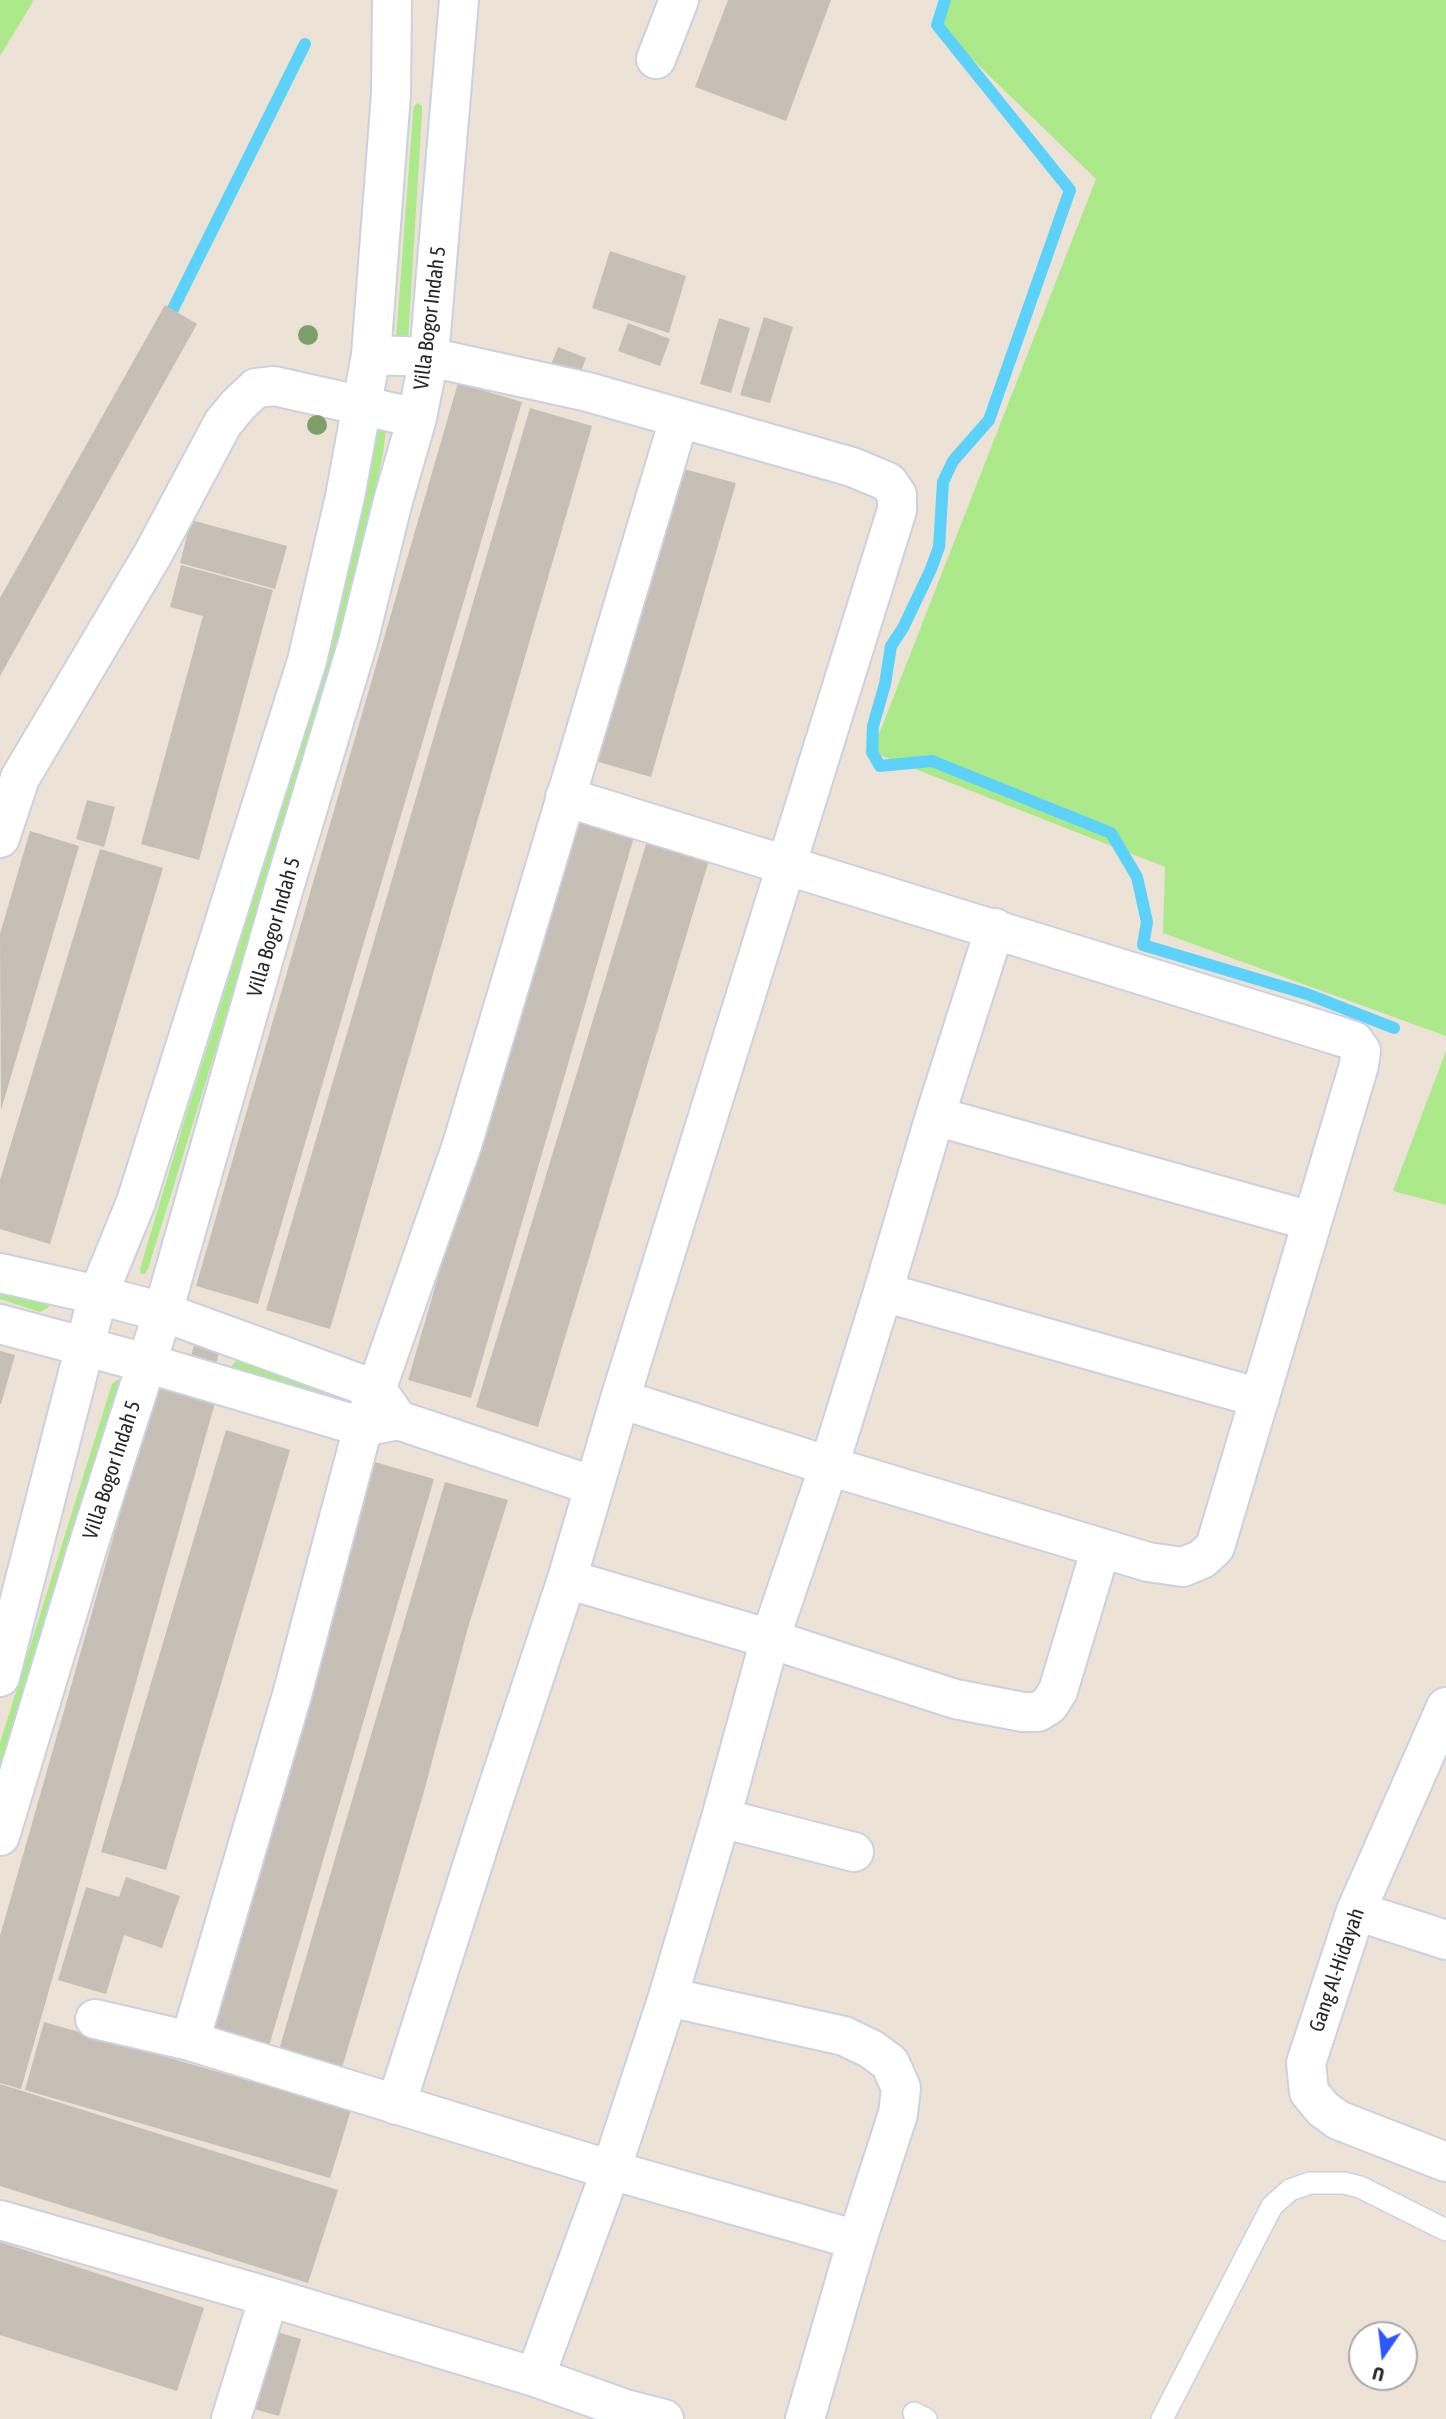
<!DOCTYPE html>
<style>
body{margin:0}
#map{position:relative;width:1446px;height:2419px;overflow:hidden;background:#ece2d6;font-family:"Asap Condensed",sans-serif}
canvas{display:block}
.north{position:absolute;left:1348px;top:2321px;width:70px;height:70px;box-sizing:border-box;background:#fff;border:2px solid #a9a9a9;border-radius:50%;rotate:194deg;font-size:19px;font-weight:700;line-height:28px;text-align:center;color:#272727}
.north::after{content:'';display:block;margin:auto;width:24px;height:32px;background:#3057ff;clip-path:polygon(50% 0,100% 100%,50% 72%,0 100%)}
</style>
<div id="map">
<canvas width="1446" height="2419"></canvas>
<div class="north">U</div>
</div>
<script>
const ctx = document.querySelector('canvas').getContext('2d');
ctx.lineJoin = 'round';
function paint(path, color) {
  ctx.fillStyle = color;
  ctx.fill(path, 'evenodd');
}
function shape(rows) {
  const path = new Path2D();
  for (const r of rows) {
    path.moveTo(r[0], r[1]);
    for (let i = 2; i < r.length; i += 2) path.lineTo(r[i], r[i + 1]);
  }
  return path;
}
function trace(path, color, width, dash) {
  ctx.strokeStyle = color;
  ctx.lineWidth = width;
  ctx.lineCap = dash ? 'butt' : 'round';
  ctx.setLineDash(dash || []);
  ctx.stroke(path);
}
function label(font, color, halo, rows, align = 'center') {
  ctx.font = font + ' "Asap Condensed",sans-serif';
  ctx.lineWidth = 6;
  ctx.setLineDash([]);
  ctx.textBaseline = 'middle';
  ctx.strokeStyle = halo;
  ctx.fillStyle = color;
  for (const [text, x, y, turn = 0] of rows) {
    ctx.save();
    ctx.translate(x, y);
    ctx.rotate((+turn || 0) * Math.PI / 180);
    ctx.textAlign = isNaN(turn) ? turn : align;
    if (halo) ctx.strokeText(text, 0, 0);
    ctx.fillText(text, 0, 0);
    ctx.restore();
  }
}
paint(shape([
 [0,0,34,0,0,56],
 [948,0,1446,0,1446,1036,1163,933,1165,867,872,752,1096,179,937,25],
 [418,103,422,106,422,112,408,340,396,340,413,113,414,106],
 [383,421,386,429,383,454,344,634,148,1269,145,1274,141,1274,140,1269,187,1112,318,693,354,546,378,429],
 [1446,1051,1446,1205,1393,1191],
 [0,1283,48,1297,49,1307,40,1312,0,1299],
 [236,1361,310,1383,323,1388,325,1399,235,1375,231,1367],
 [117,1380,122,1380,0,1770,0,1743,112,1384]
]), '#ace98b');
trace(shape([
 [945,0,937,25,1070,190,989,420,953,461,943,482,939,547,931,569,903,628,891,646,885,684,873,726,872,752,880,766,932,761,1111,833,1137,877,1147,922,1143,945,1307,994,1394,1028],
 [166,323,305,44]
]), '#5cd2fb', 12);
paint(shape([
 [728,0,831,0,786,121,695,87],
 [610,251,686,276,669,333,592,308],
 [165,305,197,324,0,676,0,598],
 [764,317,793,327,770,403,740,395],
 [719,318,750,328,731,393,700,384],
 [628,323,670,339,660,366,618,351],
 [558,347,586,358,576,386,547,375],
 [458,383,522,402,258,1304,196,1286],
 [530,408,592,426,330,1329,266,1310],
 [673,466,736,483,651,777,588,759],
 [191,520,287,546,275,589,180,563],
 [181,565,273,590,199,860,141,844,203,616,170,607],
 [87,800,115,807,104,847,76,839],
 [573,812,636,830,471,1398,408,1380],
 [30,831,79,846,1,1110,0,934],
 [647,841,709,860,538,1427,476,1407],
 [100,849,163,868,50,1244,0,1229,0,1180],
 [194,1345,219,1352,214,1374,188,1367],
 [0,1351,15,1355,1,1404,0,1404],
 [156,1387,215,1403,21,2089,0,2083,0,1936],
 [226,1430,290,1450,166,1870,101,1852],
 [371,1461,434,1479,269,2046,206,2028],
 [445,1482,508,1500,469,1624,423,1795,342,2068,279,2050],
 [126,1877,180,1896,162,1948,124,1935,106,1994,58,1980,86,1887,119,1897],
 [44,2022,351,2110,330,2178,25,2090],
 [0,2084,338,2190,308,2283,0,2186],
 [0,2242,204,2308,177,2391,0,2335],
 [266,2329,301,2339,279,2416,244,2406]
]), '#c6bfb6');
const lane = shape([
 [914,2413,926,2419],
 [1162,2419,1272,2206,1290,2190,1310,2183,1344,2183,1360,2187,1446,2230]
]);
const street = shape([
 [656,59,679,0],
 [371,355,429,357,588,392,852,467,888,482,897,495,897,510,620,1399,567,1579,770,1639,955,1699,1023,1712,1038,1712,1049,1705,1058,1691,1101,1548],
 [565,797,1339,1036,1354,1041,1361,1051,1359,1065,1215,1547,1202,1559,1183,1567,1148,1562,829,1466,620,1399],
 [0,838,20,778,153,554,223,423,238,405,256,388,274,386,417,418],
 [935,1116,1311,1221],
 [0,1273,98,1295,163,1312,377,1390,398,1420,363,1427,146,1363,0,1324],
 [883,1292,1260,1398],
 [398,1420,594,1486],
 [0,1677,98,1295,136,1202,307,661,345,497,371,355,391,94,392,0],
 [1446,1707,1356,1911,1306,2063,1309,2092,1323,2109,1338,2120,1446,2162],
 [721,1818,854,1852],
 [0,1836,88,1546,163,1312,283,891,358,642,393,501,417,418,429,357,459,0],
 [1356,1911,1446,1940],
 [668,1997,844,2036,871,2049,890,2063,901,2088,898,2114,857,2240,805,2419],
 [95,2019,190,2041,611,2170,857,2240],
 [190,2041,292,1695,363,1427,462,1145,679,419],
 [396,2105,484,1829,567,1579],
 [0,2220,269,2297,535,2377,625,2409,664,2419],
 [535,2377,611,2170,668,1997,721,1818,770,1639,829,1466,883,1292,935,1116,995,928],
 [231,2419,269,2297]
]);
trace(lane, '#cbd0e2', 24);
trace(street, '#cbd0e2', 42);
trace(lane, '#fff', 21);
trace(street, '#fff', 38);
ctx.fillStyle = '#7e9f6a';
for (const [x, y] of [
 [308,335],
 [317,425]
]) {
  ctx.beginPath();
  ctx.arc(x, y, 10, 0, 2 * Math.PI);
  ctx.fill();
}
label('21px', '#272727', '#fff', [
 ["Villa Bogor Indah 5",430,318,-83],
 ["Villa Bogor Indah 5",274,927,-74],
 ["Villa Bogor Indah 5",112,1470,-72],
 ["Gang Al-Hidayah",1337,1970,-71]
]);
</script>
